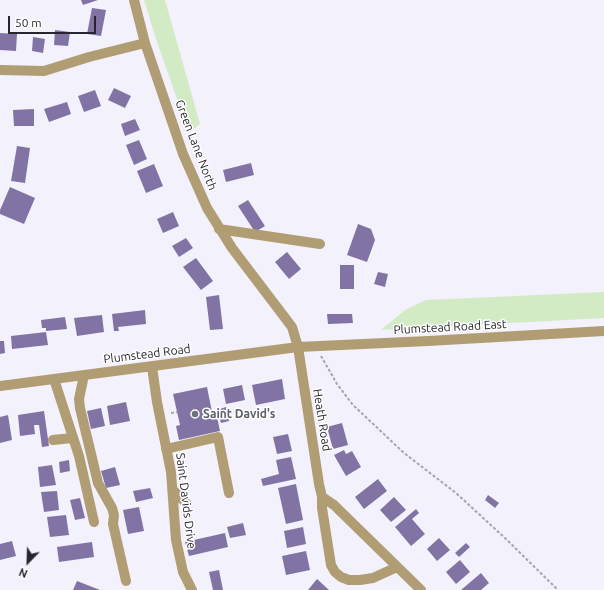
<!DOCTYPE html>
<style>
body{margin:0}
#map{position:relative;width:604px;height:590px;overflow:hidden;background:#f3f1fc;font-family:Ubuntu,sans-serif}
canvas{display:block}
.north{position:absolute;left:8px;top:542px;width:40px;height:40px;-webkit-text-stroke:3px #fff;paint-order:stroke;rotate:203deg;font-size:11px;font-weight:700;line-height:16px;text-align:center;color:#27252f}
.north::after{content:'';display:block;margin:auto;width:14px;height:18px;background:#27252f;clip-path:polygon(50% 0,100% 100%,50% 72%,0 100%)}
.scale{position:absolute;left:8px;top:16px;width:88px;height:18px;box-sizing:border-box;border:2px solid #27252f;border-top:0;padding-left:5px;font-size:12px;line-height:14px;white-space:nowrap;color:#27252f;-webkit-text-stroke:3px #fff;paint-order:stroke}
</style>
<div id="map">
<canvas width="604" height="590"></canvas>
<div class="north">N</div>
<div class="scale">50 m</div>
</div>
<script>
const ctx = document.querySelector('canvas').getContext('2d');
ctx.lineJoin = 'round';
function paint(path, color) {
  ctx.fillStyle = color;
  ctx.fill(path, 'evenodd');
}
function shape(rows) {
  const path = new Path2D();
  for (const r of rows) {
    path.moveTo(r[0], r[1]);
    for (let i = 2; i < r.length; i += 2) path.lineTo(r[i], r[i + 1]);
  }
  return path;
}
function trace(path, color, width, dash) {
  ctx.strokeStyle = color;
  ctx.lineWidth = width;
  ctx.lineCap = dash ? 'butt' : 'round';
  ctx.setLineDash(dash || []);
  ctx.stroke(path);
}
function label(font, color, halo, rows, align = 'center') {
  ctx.font = font + ' Ubuntu,sans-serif';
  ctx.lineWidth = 3;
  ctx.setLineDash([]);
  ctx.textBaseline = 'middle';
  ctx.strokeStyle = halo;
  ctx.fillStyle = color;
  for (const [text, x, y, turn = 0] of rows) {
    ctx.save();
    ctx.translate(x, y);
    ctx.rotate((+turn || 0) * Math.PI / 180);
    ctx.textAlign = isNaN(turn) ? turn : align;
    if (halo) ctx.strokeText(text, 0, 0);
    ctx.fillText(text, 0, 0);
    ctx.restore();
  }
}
paint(shape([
 [144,0,165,0,200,124,189,133,157,42],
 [604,292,604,318,381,330,405,310,426,300]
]), '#d3ebc4');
paint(shape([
 [81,0,98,0,83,5],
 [92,8,106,10,101,36,87,34],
 [55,30,70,32,68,46,54,45],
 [0,33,17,34,16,51,0,50],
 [33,37,45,39,43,53,32,51],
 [114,88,131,96,125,108,108,100],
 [95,90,101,106,84,112,78,96],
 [67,102,71,114,49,122,44,109],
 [34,109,34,126,14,126,13,110],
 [135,119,140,130,125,136,121,124],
 [139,140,147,159,134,165,126,145],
 [17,146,30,148,25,183,11,181],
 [251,163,254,175,226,182,223,170],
 [154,164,163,186,146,193,137,171],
 [10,187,35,198,24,224,0,214,0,210],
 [248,200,265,226,255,232,238,206],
 [173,212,179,226,163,233,157,219],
 [358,224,371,229,375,240,367,262,347,255],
 [186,238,193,248,179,257,172,246],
 [287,252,301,269,289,279,275,262],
 [196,258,213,281,201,290,183,267],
 [340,265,354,265,354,289,340,289],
 [378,272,388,274,385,287,374,284],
 [219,295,223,329,210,330,206,297],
 [145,310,146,324,118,327,119,331,114,331,112,314],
 [327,314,352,314,353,323,328,324],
 [102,315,104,332,77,336,74,318],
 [65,317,67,329,46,331,46,328,42,328,41,320],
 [46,332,48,345,12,349,11,336],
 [0,341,4,341,5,353,0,354],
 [282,379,285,399,256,405,252,385],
 [242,385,245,400,226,404,223,389],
 [207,387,213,417,217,417,220,431,179,440,176,426,180,425,173,394],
 [126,402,130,421,110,425,107,406],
 [226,407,229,421,221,423,217,410],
 [101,408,105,426,91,429,87,411],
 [44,411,49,446,42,447,39,425,34,425,35,434,20,436,18,415],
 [8,415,12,440,0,443,0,417],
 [342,423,348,445,333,449,327,427],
 [288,434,292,451,277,454,273,437],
 [344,450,346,454,352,451,361,467,346,476,334,455],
 [291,457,296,479,263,486,261,479,279,474,276,460],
 [69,460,70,471,60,473,59,462],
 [52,465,56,485,40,487,38,467],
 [115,467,120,485,106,488,101,471],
 [378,479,387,491,364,509,355,497],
 [296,484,303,520,286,524,278,488],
 [150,488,153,498,136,502,133,491],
 [57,491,59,510,44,512,41,492],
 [488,495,499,503,495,508,485,500],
 [394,497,406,510,391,522,380,510],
 [80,498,85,518,75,520,70,500],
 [139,507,144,531,128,534,123,510],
 [416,509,419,513,412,519,425,534,411,546,395,527],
 [66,515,69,535,50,537,47,517],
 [243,523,246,535,230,538,227,527],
 [303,527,306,544,287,548,284,531],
 [225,533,228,547,189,556,185,542],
 [439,538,450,550,437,561,427,549],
 [12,541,16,556,0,560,0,544],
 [92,542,94,557,59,562,57,547],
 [466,543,470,547,459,557,455,553],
 [306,551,310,570,286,575,282,556],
 [460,560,470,572,456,584,446,572],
 [219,570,223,590,213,590,209,572],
 [481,573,489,583,481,590,461,590],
 [317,579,329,590,308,590],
 [77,581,100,590,73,590]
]), '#8174a4');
trace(shape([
 [321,356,337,384,353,405,404,453,456,493,506,539,558,590],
 [171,413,177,412]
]), '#a6a4af', 2, [3, 2]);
trace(shape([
 [134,0,145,43,183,154,207,208,232,248,292,327,298,347,319,484,322,497,334,505,421,590],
 [0,70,44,71,89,57,145,43],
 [219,229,320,244],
 [152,367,157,402,171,472,176,540,183,572,192,590],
 [84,375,79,399,80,408,98,483,112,508,114,515,113,524,126,581],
 [54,379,79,456,94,522],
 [0,386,298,347,428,341,604,331],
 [53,440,72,438],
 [166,449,218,437,229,493],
 [173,490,186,503],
 [322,497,322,508,331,565,335,572,341,577,349,580,360,580,373,578,397,567]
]), '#b19d74', 10);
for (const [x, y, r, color] of [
 [195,414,4,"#6b7280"]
]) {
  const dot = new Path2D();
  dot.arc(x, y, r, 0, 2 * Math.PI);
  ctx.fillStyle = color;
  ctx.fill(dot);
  trace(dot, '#fff', 1.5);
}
label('12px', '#27252f', '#fff', [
 ["Green Lane North",196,145,69],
 ["Plumstead Road East",450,327,-3],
 ["Plumstead Road",147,354,-7],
 ["Heath Road",322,420,81],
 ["Saint Davids Drive",186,501,83]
]);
label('bold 12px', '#5b616d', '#fff', [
 ["Saint David's",203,414]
], 'left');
</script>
